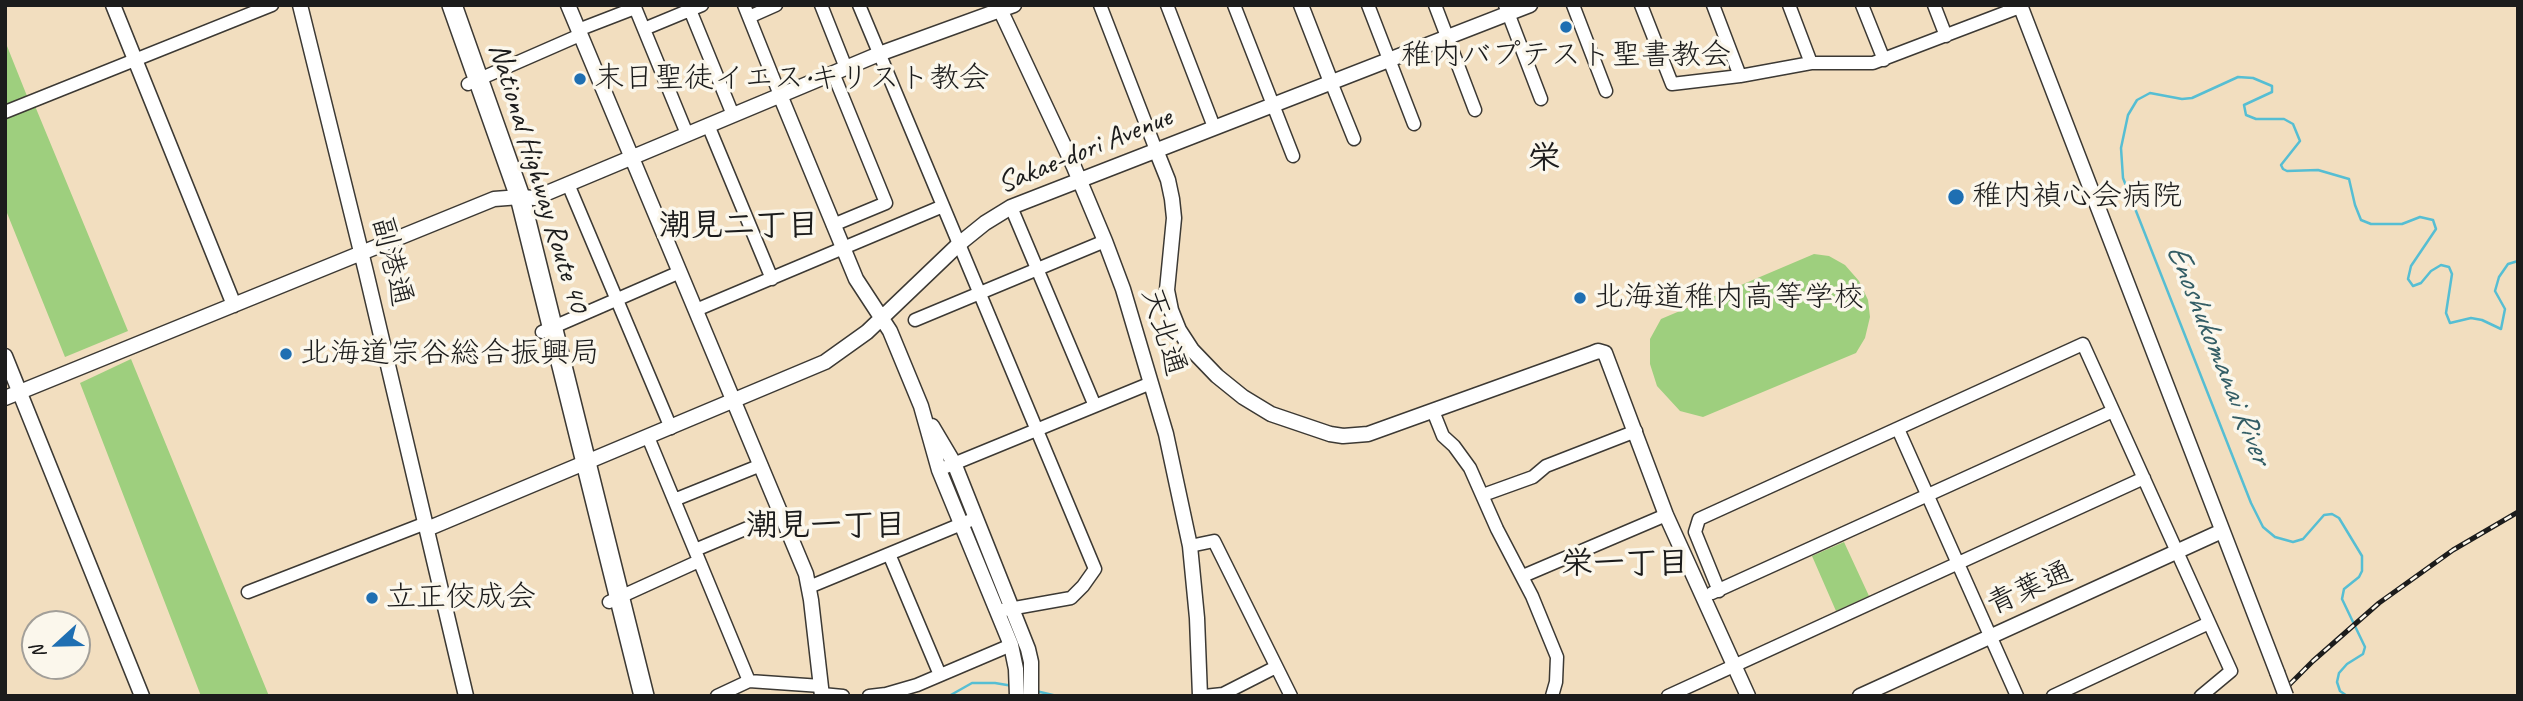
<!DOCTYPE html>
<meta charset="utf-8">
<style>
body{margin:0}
#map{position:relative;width:2523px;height:701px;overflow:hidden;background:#f2debf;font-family:Caveat,sans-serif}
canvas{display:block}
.frame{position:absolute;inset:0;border:7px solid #1c1c1c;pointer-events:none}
.north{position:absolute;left:21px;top:610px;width:70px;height:70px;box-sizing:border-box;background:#fbf7ec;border:2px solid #a29f99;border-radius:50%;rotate:248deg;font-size:19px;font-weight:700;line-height:28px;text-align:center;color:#1c1c1c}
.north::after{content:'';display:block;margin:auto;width:24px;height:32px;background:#1f6fb2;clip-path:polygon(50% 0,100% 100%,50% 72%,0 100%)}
</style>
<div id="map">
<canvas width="2523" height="701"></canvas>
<div class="frame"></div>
<div class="north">N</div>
</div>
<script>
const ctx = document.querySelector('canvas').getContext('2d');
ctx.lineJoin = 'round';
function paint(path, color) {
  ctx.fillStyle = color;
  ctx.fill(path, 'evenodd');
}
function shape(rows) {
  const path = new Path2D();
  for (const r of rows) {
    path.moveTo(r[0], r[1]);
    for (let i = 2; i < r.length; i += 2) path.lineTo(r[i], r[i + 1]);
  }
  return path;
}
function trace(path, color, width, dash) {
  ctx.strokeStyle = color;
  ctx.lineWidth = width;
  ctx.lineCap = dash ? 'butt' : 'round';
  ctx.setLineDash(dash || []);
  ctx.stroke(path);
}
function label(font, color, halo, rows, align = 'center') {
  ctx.font = font + ' Caveat,"Klee One",sans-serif';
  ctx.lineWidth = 7;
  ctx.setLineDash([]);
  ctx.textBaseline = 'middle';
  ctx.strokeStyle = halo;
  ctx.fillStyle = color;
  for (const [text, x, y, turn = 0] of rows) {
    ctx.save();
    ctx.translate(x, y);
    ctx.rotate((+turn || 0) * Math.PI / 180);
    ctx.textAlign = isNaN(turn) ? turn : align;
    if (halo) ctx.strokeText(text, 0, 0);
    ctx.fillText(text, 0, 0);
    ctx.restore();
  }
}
paint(shape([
 [5,41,27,96,5,105],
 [35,106,128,331,65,357,5,208,5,118],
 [1814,254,1829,256,1845,265,1859,281,1868,300,1870,317,1865,338,1856,353,1703,417,1680,411,1657,386,1650,364,1650,339,1661,319],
 [131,359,269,696,201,696,80,383],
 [1844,542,1869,596,1836,611,1812,556]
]), '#9ecf7e');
trace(shape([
 [1036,691,1057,696],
 [949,696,972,683,995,683,1013,686],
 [2347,696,2340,691,2337,682,2339,673,2347,664,2363,654,2365,647,2342,599,2344,589,2359,577,2362,571,2362,556,2339,518,2332,514,2324,515,2303,539,2293,542,2275,537,2263,527,2251,503,2123,178,2121,148,2128,115,2137,100,2150,93,2182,99,2192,98,2238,77,2253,78,2272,86,2272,92,2244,105,2246,115,2256,119,2284,119,2293,124,2300,141,2281,165,2283,169,2287,171,2318,170,2349,179,2355,205,2361,220,2371,224,2402,224,2420,217,2433,220,2436,229,2411,266,2408,279,2413,286,2421,283,2431,271,2441,265,2449,267,2452,274,2446,313,2450,323,2471,318,2482,320,2501,329,2505,309,2495,291,2499,277,2508,264,2518,261]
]), '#56bed3', 2.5);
const minor = shape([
 [634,5,687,134],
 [688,5,733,115],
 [744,5,780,95],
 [821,5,846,68],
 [859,5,1095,569,1083,586,1071,598,998,611],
 [1100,5,1156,150],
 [1167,5,1214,127],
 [1234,5,1293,156],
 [1368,5,1414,124],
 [1435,5,1475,110],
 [1505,5,1541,99],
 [1573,5,1606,91],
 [1641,5,1672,84,1740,76,1811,63,1873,63,2020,7],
 [1713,5,1740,76],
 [1789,5,1811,63],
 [1862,5,1884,60],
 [1934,5,1946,36],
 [749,17,776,5],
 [644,29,702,5],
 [578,30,635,8],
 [1331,82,1354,139],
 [468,84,580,35],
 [5,112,272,5],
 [708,125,772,279],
 [568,184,671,428],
 [1011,207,1095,406],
 [833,225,886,203,833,73],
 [696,310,943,206],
 [915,320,1105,241],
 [542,332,680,272],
 [1433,411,1443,436,1454,446,1470,468,1497,529,1532,596,1557,657,1556,682,1552,696],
 [1898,429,2017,696],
 [648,437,749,681],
 [946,467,1151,383],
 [1483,495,1533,477,1546,466,1636,431],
 [674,500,761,465],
 [1190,546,1214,541,1291,696],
 [695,550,781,514],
 [889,554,940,675],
 [1523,576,1666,515],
 [809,587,976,518],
 [1719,591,1695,532,1699,519,2083,344,2231,671,2201,696],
 [248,592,426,523],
 [1712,593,2113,411],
 [609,602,699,561],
 [822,694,843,696],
 [717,696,749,681,821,686],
 [869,696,886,694,917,685,1011,645],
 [1204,696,1223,694,1276,667],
 [1668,696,2144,478],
 [2053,696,2209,623]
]);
const tertiary = shape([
 [113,5,234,305],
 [300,5,366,272,466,696],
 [568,5,806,574,811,600,822,696],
 [998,5,1074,167,1105,241,1123,289,1166,434,1190,546,1197,618,1200,696],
 [1301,5,1331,82],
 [2020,5,2277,672],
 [780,95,856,279,890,331,921,406,939,470,1011,645,1016,669,1017,696],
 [1156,150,1168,180,1172,199,1174,218,1167,290,1171,310,1179,330,1192,350,1217,376,1243,397,1271,414,1330,434,1343,436,1368,434,1593,353,1598,351,1605,353,1666,515,1748,696],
 [5,356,142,696],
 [5,398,494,199,520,197,535,198,879,54,1014,5],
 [932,426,954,463,1028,649,1031,662,1031,696],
 [427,529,825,362,867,332,959,244,985,223,1011,207,1530,5],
 [1860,696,2222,531]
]);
const trunk = shape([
 [452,5,520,197,644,696]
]);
trace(minor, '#3c3934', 15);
trace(tertiary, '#3c3934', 17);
trace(trunk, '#3c3934', 22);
trace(minor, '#fff', 12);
trace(tertiary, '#fff', 14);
trace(trunk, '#fff', 19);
const rail = shape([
 [2278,696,2313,661,2379,603,2453,550,2518,512]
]);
trace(rail, '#1c1c1c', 5);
trace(rail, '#fbf7ec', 2.5, [8]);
const tertiaryBridge = shape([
 [2277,672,2286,696]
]);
trace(tertiaryBridge, '#3c3934', 17, []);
trace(tertiaryBridge, '#fff', 14);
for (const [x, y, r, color] of [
 [1566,27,7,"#1f6fb2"],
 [580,79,7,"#1f6fb2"],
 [1956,197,9,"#1f6fb2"],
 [1580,298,7,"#1f6fb2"],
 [286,354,7,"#1f6fb2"],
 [372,598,7,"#1f6fb2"]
]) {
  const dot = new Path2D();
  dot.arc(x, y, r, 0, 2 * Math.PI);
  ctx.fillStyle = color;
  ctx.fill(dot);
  trace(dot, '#fbf7ec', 2.5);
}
label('30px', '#1c1c1c', '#fbf7ec', [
 ["稚内バプテスト聖書教会",1566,56,"center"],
 ["末日聖徒イエス•キリスト教会",594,79],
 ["稚内禎心会病院",1972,197],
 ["北海道稚内高等学校",1594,298],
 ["北海道宗谷総合振興局",300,354],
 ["立正佼成会",386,598]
], 'left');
label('30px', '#1c1c1c', '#fbf7ec', [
 ["Sakae-dori Avenue",1085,151,-22],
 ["National Highway Route 40",538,178,73],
 ["副港通",391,262,76],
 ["天北通",1163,332,73],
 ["青葉通",2030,589,-24]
]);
label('bold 32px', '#1c1c1c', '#fbf7ec', [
 ["潮見二丁目",739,227],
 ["潮見一丁目",826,527],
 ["栄一丁目",1625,565]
]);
label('italic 32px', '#335d65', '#fbf7ec', [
 ["Enoshukomanai River",2218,354,68]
]);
label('bold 33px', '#1c1c1c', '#fbf7ec', [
 ["栄",1544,159]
]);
</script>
